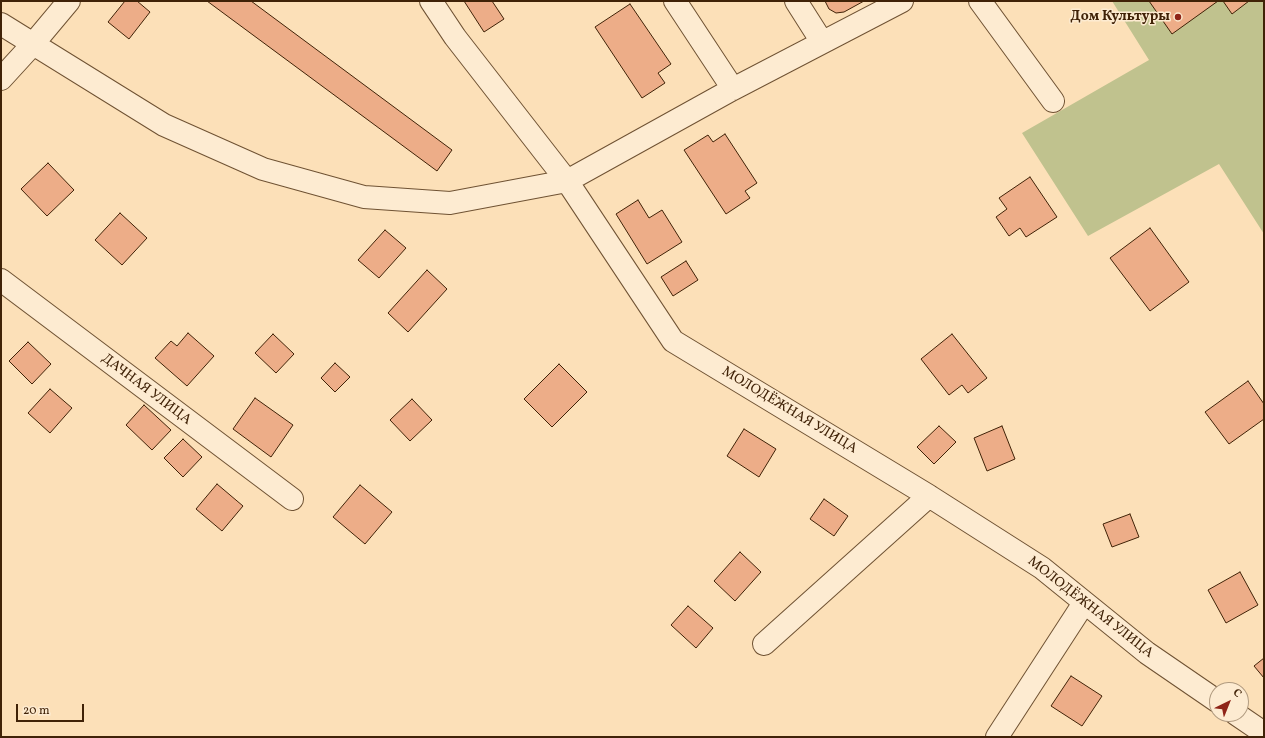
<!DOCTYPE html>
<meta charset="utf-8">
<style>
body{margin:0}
#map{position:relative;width:1265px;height:738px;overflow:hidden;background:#fce0b8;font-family:Vollkorn,serif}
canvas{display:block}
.frame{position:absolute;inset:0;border:2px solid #402207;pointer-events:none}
.north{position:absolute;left:1209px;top:682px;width:40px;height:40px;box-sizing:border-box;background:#fdebd1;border:1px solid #b19b80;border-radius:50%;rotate:43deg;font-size:11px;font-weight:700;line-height:16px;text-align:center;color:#402207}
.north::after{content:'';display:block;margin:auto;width:14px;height:18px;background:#8f2418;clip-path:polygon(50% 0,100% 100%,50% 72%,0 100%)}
.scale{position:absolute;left:16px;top:704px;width:68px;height:18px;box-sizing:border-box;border:2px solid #402207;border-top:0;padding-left:5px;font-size:12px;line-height:14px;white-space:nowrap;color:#402207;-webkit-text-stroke:3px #fdebd1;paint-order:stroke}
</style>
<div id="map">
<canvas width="1265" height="738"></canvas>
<div class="frame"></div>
<div class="north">С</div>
<div class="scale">20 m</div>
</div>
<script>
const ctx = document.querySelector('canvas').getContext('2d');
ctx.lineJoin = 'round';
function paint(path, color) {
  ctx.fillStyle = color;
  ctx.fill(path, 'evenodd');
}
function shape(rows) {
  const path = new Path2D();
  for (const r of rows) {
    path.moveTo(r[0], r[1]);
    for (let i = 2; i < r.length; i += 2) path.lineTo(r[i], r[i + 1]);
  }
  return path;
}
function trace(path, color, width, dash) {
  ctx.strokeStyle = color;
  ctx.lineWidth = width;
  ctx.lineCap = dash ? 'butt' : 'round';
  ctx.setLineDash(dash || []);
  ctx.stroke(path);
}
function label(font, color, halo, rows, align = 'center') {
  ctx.font = font + ' Vollkorn,serif';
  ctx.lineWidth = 3;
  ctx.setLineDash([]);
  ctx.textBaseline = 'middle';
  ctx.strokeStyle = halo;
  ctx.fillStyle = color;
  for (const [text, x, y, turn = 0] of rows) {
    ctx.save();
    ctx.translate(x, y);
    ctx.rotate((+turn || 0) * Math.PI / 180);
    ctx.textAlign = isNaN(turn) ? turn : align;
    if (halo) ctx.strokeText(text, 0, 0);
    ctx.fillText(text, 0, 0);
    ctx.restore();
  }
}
paint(shape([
 [1112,1,1264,1,1264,234,1219,164,1088,236,1022,133,1149,60]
]), '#c0c28e');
const building = shape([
 [125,1,137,1,150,12,129,39,108,22,125,1],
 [207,1,251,1,452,150,437,171,207,1],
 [464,1,492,1,504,19,484,32,464,1],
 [825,1,864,1,844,12,836,13,829,9,825,1],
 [1149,1,1218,1,1172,34,1149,1],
 [1223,1,1249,1,1232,14,1223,1],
 [630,4,671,64,658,73,665,83,642,98,595,27,630,4],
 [725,134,757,183,745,191,750,198,726,214,684,150,708,135,713,142,725,134],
 [48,163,74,190,47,216,21,189,48,163],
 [1030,177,1057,217,1026,237,1020,228,1009,236,996,217,1007,209,999,198,1030,177],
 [638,200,649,218,662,210,682,242,647,264,616,214,638,200],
 [120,213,147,238,122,265,95,240,120,213],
 [1150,228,1189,282,1150,311,1110,258,1150,228],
 [385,230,406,248,379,278,358,260,385,230],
 [686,261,698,280,673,296,661,277,686,261],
 [427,270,447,289,408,332,388,313,427,270],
 [188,333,214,356,187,386,155,358,171,341,177,346,188,333],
 [273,334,294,354,276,373,255,353,273,334],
 [952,334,987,378,968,393,962,385,949,395,921,359,952,334],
 [28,342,51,364,32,384,9,361,28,342],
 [335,363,350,377,335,392,321,378,335,363],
 [559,364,587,392,552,427,524,399,559,364],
 [1248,381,1264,404,1264,419,1229,444,1205,412,1248,381],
 [50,389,72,408,50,433,28,413,50,389],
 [255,398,293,425,271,457,233,429,255,398],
 [412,399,432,420,410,441,390,420,412,399],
 [144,405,171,430,152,450,126,425,144,405],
 [939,426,956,442,934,464,917,447,939,426],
 [1002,426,1015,459,987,471,974,438,1002,426],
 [744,429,776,449,759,477,727,456,744,429],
 [183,439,202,457,183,477,164,458,183,439],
 [217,484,243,506,222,531,196,509,217,484],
 [360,485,392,512,365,544,333,517,360,485],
 [824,499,848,516,834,536,810,519,824,499],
 [1130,514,1139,537,1112,547,1103,524,1130,514],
 [740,552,761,572,735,601,714,581,740,552],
 [1240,572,1258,605,1226,623,1208,590,1240,572],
 [688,606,713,628,696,648,671,625,688,606],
 [1264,658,1264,678,1254,666,1264,658],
 [1071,676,1102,696,1082,726,1051,706,1071,676]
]);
paint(building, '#edad88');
trace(building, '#402207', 1);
const minor = shape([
 [431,1,455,37,567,181,673,341,929,496,1042,568,1147,653,1217,701],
 [675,1,733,89],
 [796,1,822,42],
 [980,1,1053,101],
 [1,24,164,125,263,169,364,197,450,203,567,181,733,89,902,1],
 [1,79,33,44,69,1],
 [1,280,292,499],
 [764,644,929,496],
 [1236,714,1264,733],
 [997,737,1084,603]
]);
trace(minor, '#6f5233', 24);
trace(minor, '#fdebd1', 22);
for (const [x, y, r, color] of [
 [1178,17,4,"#8f2418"]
]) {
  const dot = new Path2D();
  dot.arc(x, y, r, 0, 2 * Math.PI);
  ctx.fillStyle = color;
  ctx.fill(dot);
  trace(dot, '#fdebd1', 1.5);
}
label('bold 14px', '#402207', '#fdebd1', [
 ["Дом Культуры",1170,17]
], 'right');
label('14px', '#402207', '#fdebd1', [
 ["ДАЧНАЯ УЛИЦА",146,390,37],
 ["МОЛОДЁЖНАЯ УЛИЦА",789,411,31],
 ["МОЛОДЁЖНАЯ УЛИЦА",1090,608,38]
]);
</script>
